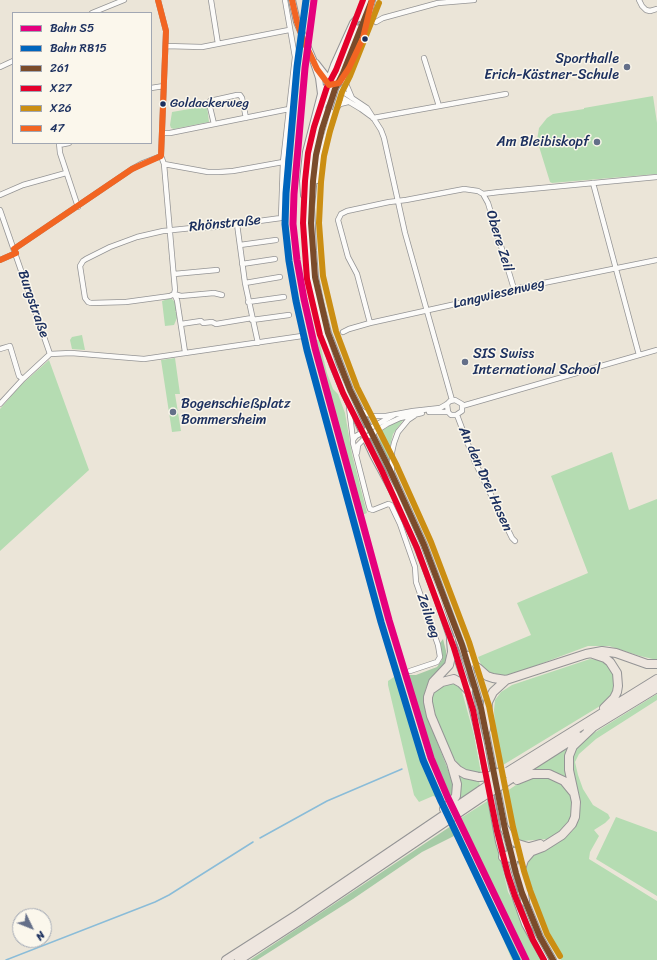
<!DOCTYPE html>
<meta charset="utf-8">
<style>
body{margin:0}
#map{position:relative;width:657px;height:960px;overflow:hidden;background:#ebe5d8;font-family:Sriracha,sans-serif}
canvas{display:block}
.legend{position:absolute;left:12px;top:12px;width:140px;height:132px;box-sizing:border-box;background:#fbf7ec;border:1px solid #a1a7b3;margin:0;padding:5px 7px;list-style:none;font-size:12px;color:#1b2f5e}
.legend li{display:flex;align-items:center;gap:8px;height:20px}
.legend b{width:20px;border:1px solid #a1a7b3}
.north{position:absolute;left:12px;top:908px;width:40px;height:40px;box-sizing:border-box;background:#fbf7ec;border:1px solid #a1a7b3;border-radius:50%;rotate:133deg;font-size:11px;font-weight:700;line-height:16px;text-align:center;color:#1b2f5e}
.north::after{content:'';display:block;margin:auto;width:14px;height:18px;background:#646f89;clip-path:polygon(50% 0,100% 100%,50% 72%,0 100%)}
</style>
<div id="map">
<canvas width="657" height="960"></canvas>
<ul class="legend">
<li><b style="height:5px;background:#e5007d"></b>Bahn S5</li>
<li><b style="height:5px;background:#0065bd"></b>Bahn RB15</li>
<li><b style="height:5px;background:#7a4b2a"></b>261</li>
<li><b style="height:5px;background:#e4002b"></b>X27</li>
<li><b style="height:5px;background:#cb8e13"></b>X26</li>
<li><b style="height:5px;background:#f26522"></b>47</li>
</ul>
<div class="north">N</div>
</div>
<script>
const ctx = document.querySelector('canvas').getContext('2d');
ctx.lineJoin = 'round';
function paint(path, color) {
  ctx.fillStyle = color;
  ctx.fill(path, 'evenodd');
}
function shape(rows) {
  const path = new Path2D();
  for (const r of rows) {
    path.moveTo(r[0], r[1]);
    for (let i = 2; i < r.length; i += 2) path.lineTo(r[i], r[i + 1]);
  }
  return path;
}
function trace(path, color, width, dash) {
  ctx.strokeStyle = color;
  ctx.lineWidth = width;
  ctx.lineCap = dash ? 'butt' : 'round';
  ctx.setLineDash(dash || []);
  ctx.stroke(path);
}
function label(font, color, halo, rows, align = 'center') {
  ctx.font = font + ' Sriracha,sans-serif';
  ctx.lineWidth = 3;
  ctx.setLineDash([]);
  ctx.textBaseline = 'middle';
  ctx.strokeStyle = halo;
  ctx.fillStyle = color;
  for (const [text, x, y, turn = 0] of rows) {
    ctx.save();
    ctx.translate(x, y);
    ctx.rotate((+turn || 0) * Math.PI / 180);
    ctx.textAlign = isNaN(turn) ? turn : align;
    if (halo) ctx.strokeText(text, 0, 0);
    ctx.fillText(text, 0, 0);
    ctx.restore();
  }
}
paint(shape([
 [653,96,657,123,657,174,552,183,550,182,537,140,539,128,547,118,553,114,584,109,584,108],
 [207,106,209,122,174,129,171,128,170,125,172,112],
 [171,298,176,303,177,310,175,312,176,312,177,318,174,325,165,326,162,301],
 [82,335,85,350,72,349,70,340,72,337],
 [317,340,319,340,327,373,333,389,338,394,345,413,352,454,367,513,362,515,320,358,316,343],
 [175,358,180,394,175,394,181,431,172,432,161,360],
 [49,360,89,470,0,551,0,409,20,386],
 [404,419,393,434,390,447,389,460,388,460,380,444,379,432,396,422],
 [612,452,629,510,657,499,657,660,640,656,609,646,588,646,516,673,502,676,491,673,482,667,478,657,531,635,517,603,588,573,551,476],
 [590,659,599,660,607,664,613,672,616,681,614,690,609,699,600,706,503,765,495,729,494,710,495,700,501,692,512,685],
 [394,677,398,678,434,780,442,799,433,796,419,802,414,795,388,685,388,681],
 [455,683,458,685,461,688,474,735,481,773,477,774,462,768,456,761,451,754,432,710,431,699,435,691,442,686,448,684],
 [657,694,657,700,596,739,579,754,575,762,578,775,583,789,593,805,608,814,610,818,605,823,594,830,599,836,590,852,589,859,657,901,657,960,561,960,548,942,533,903,525,866,532,855,559,842,567,836,573,830,578,820,581,803,570,757,581,741],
 [570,745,571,785,553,772,540,770,529,771],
 [456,770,461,775,473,780,479,780,480,786,455,803],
 [546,775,567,788,572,798,573,811,568,823,560,833,548,839,522,841,515,837,507,791,516,785,534,776],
 [489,800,500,857,508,892,545,960,529,960,461,818],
 [616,817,657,832,657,896,596,859],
 [473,862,522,960,512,960,471,863]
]), '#b5dcb2');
paint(shape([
 [443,639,446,651,446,663,443,668,431,678,426,688,424,699,436,739,452,780,453,792,451,797,432,755,407,675,416,675,437,667,442,660,440,643],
 [451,826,454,836,422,852,353,899,257,960,250,960]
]), '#a6cba6');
trace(shape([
 [260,838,327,801,402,769],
 [6,960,155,902,169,895,253,842]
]), '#8abcd8', 1.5);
const minor = shape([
 [158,0,166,31,161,156,164,164,175,290,174,294,177,300,185,352],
 [211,0,218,44],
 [639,0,642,6,646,10,650,11,657,9],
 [92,13,124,0],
 [376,22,383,18,438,3,474,0],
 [166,46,202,47,289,30],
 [424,58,439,106],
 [0,67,13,61],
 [347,75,346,84,352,98],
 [334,85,343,92,367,108,381,130,384,138,405,233,452,400],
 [151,88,164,86],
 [334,90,341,97,361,109,372,117],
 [335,110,340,104,348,102],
 [373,118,506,94],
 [214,124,209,103,210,101,237,95,240,95,242,98,246,118],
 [162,133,170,133,289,109],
 [59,143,60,153,78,207],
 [59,145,69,143],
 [164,164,208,172,219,172,233,171,283,162],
 [593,183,639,355],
 [483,194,499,192,657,177],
 [0,195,23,185,66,173],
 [0,210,50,354],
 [237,224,245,283,258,343],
 [240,245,276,240],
 [14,249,132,169,143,163,161,156],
 [0,260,16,253],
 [242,264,275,259],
 [174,274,217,270],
 [245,283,280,277],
 [174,294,170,296,126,302,91,303,88,302,85,298,80,266,83,261,86,259,110,247,137,237,163,231,192,228,215,227,281,218,283,162,295,57,285,0],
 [174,294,181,296,214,293,222,295],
 [248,302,284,297],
 [252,320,289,315],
 [370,323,357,274,348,257,338,220,341,214,347,211,389,202,406,200,464,189,478,191,483,194,488,203,514,289],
 [181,324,201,321,203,323,212,322,216,324,252,318],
 [343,332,349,329,370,323,510,292,514,289,657,260],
 [0,349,10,346,19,376,23,379],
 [0,404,23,379,50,354,71,353,144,359,302,336],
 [462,406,657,350],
 [349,407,353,440],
 [360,410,372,416,386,416,413,411,440,408,447,404,450,401,455,400,462,404,462,411,456,415,451,415,448,412,447,404],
 [429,412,448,412],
 [394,415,356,436,353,440,353,443,369,506,370,509,373,510,388,504,391,505,400,524,415,567,416,582,438,645,440,657,437,662,410,671],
 [457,415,474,460,512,538,515,541],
 [357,453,358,445,365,438,387,424,400,418,422,413],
 [392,472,392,452,394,443,398,432,408,420,414,416]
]);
const secondary = shape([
 [292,0,297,22,315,64],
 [360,18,366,0],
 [316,63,330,81],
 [338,70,356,28],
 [343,73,366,15],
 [329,85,329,79,334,65,348,34,353,23,361,14],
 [321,94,325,88,339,83,344,77,349,68,363,38,372,0],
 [324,103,313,144,306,206,306,224,310,278,323,336,333,366,345,394,373,455,394,494,417,546,437,598,468,690,481,744,499,842,513,890,525,924,545,960],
 [329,109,322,129,316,155,311,207,313,251,315,277,321,306,328,333,350,390,389,468,424,545,469,666,481,708,505,829,521,889],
 [317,180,321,156,334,112,335,92],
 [304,195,303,181,306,152,321,94,319,78,313,60],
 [468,655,478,668],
 [524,898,540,937,553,960]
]);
const motorway = shape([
 [593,654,605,658,610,662,617,673,618,686,617,692,614,698,604,708],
 [478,668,487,676,493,678,506,680,586,654,602,651,616,653,647,664,657,664],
 [432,689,442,682,454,679,461,683,468,690],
 [486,729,488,702,493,692,506,680],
 [588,730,657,688],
 [452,764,458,770,465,774,479,777],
 [504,774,657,679],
 [517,780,532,774,549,774,564,781,573,792],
 [506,782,578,736],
 [444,809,452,802,456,796,457,784,451,763,431,716,428,702,428,697,433,682,449,665,452,652,451,640],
 [505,829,511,839,518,844,528,847],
 [503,857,514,858,543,847,562,835,572,824,575,817,576,802,569,770,569,756,573,746,592,728],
 [504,857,519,850,540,844],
 [525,901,521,869,524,860,530,853],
 [226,960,298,914,481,790],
 [239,960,299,921,482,797]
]);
trace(minor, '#949495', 6);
trace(secondary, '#949495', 8);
trace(motorway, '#949495', 10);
trace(minor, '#fcfbf9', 4.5);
trace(secondary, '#f7f3ef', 6);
trace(motorway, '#eee6df', 8);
const secondaryBridge = shape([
 [324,103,338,70],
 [329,109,335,89,343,73]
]);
const motorwayBridge = shape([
 [479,777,490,776,503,771],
 [481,790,504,774],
 [482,797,506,782]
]);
trace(secondaryBridge, '#949495', 8, []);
trace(motorwayBridge, '#949495', 10, []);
trace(secondaryBridge, '#f7f3ef', 6);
trace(motorwayBridge, '#eee6df', 8);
trace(shape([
 [372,0,343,73,335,89,322,129,316,155,313,181,311,223,315,277,328,333,350,390,389,468,424,545,462,645,481,708,505,829,516,873,522,893,540,937,553,960]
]), '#7a4b2a', 6);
trace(shape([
 [363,0,336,70,327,87,314,127,308,153,305,181,303,223,307,279,320,335,343,393,382,471,417,548,454,648,473,710,497,831,508,875,515,896,533,940,544,960]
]), '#e4002b', 6);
trace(shape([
 [379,3,350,76,342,92,330,131,324,156,321,182,319,223,323,276,336,331,357,387,396,464,431,542,469,642,489,706,513,827,524,871,530,890,547,934,560,956]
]), '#cb8e13', 6);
trace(shape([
 [292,0,297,22,303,39,317,69,329,85,339,83,349,68,363,38,372,0],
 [0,260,16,253,14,249,132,169,161,156,166,31,158,0]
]), '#f26522', 6);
trace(shape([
 [314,0,305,68,294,194,293,224,297,260,304,299,315,348,389,620,431,758,448,798,526,960]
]), '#e5007d', 7);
trace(shape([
 [306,0,297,67,286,193,285,224,289,261,296,301,307,350,381,622,423,760,441,801,517,960]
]), '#0065bd', 7);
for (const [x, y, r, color] of [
 [365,39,3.5,"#1b2f5e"],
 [627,67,4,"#646f89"],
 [163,104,3.5,"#1b2f5e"],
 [597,142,4,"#646f89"],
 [465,362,4,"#646f89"],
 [173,412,4,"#646f89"]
]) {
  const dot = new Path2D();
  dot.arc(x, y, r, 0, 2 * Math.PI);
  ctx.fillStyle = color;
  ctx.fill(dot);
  trace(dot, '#fbf7ec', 1.5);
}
label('13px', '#1b2f5e', '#fbf7ec', [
 ["Goldackerweg",170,104]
], 'left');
label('14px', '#1b2f5e', '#fbf7ec', [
 ["Sporthalle",619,59],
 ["Erich-Kästner-Schule",619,75],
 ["Am Bleibiskopf",589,142],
 ["SIS Swiss",473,354,"left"],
 ["International School",473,370,"left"],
 ["Bogenschießplatz",181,404,"left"],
 ["Bommersheim",181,420,"left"]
], 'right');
label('14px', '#1b2f5e', '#fbf7ec', [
 ["Rhönstraße",225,224,-6],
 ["Obere Zeil",499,241,73],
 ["Langwiesenweg",499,294,-13],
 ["Burgstraße",33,304,71],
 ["An den Drei Hasen",485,479,66],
 ["Zeilweg",428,616,71]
]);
</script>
